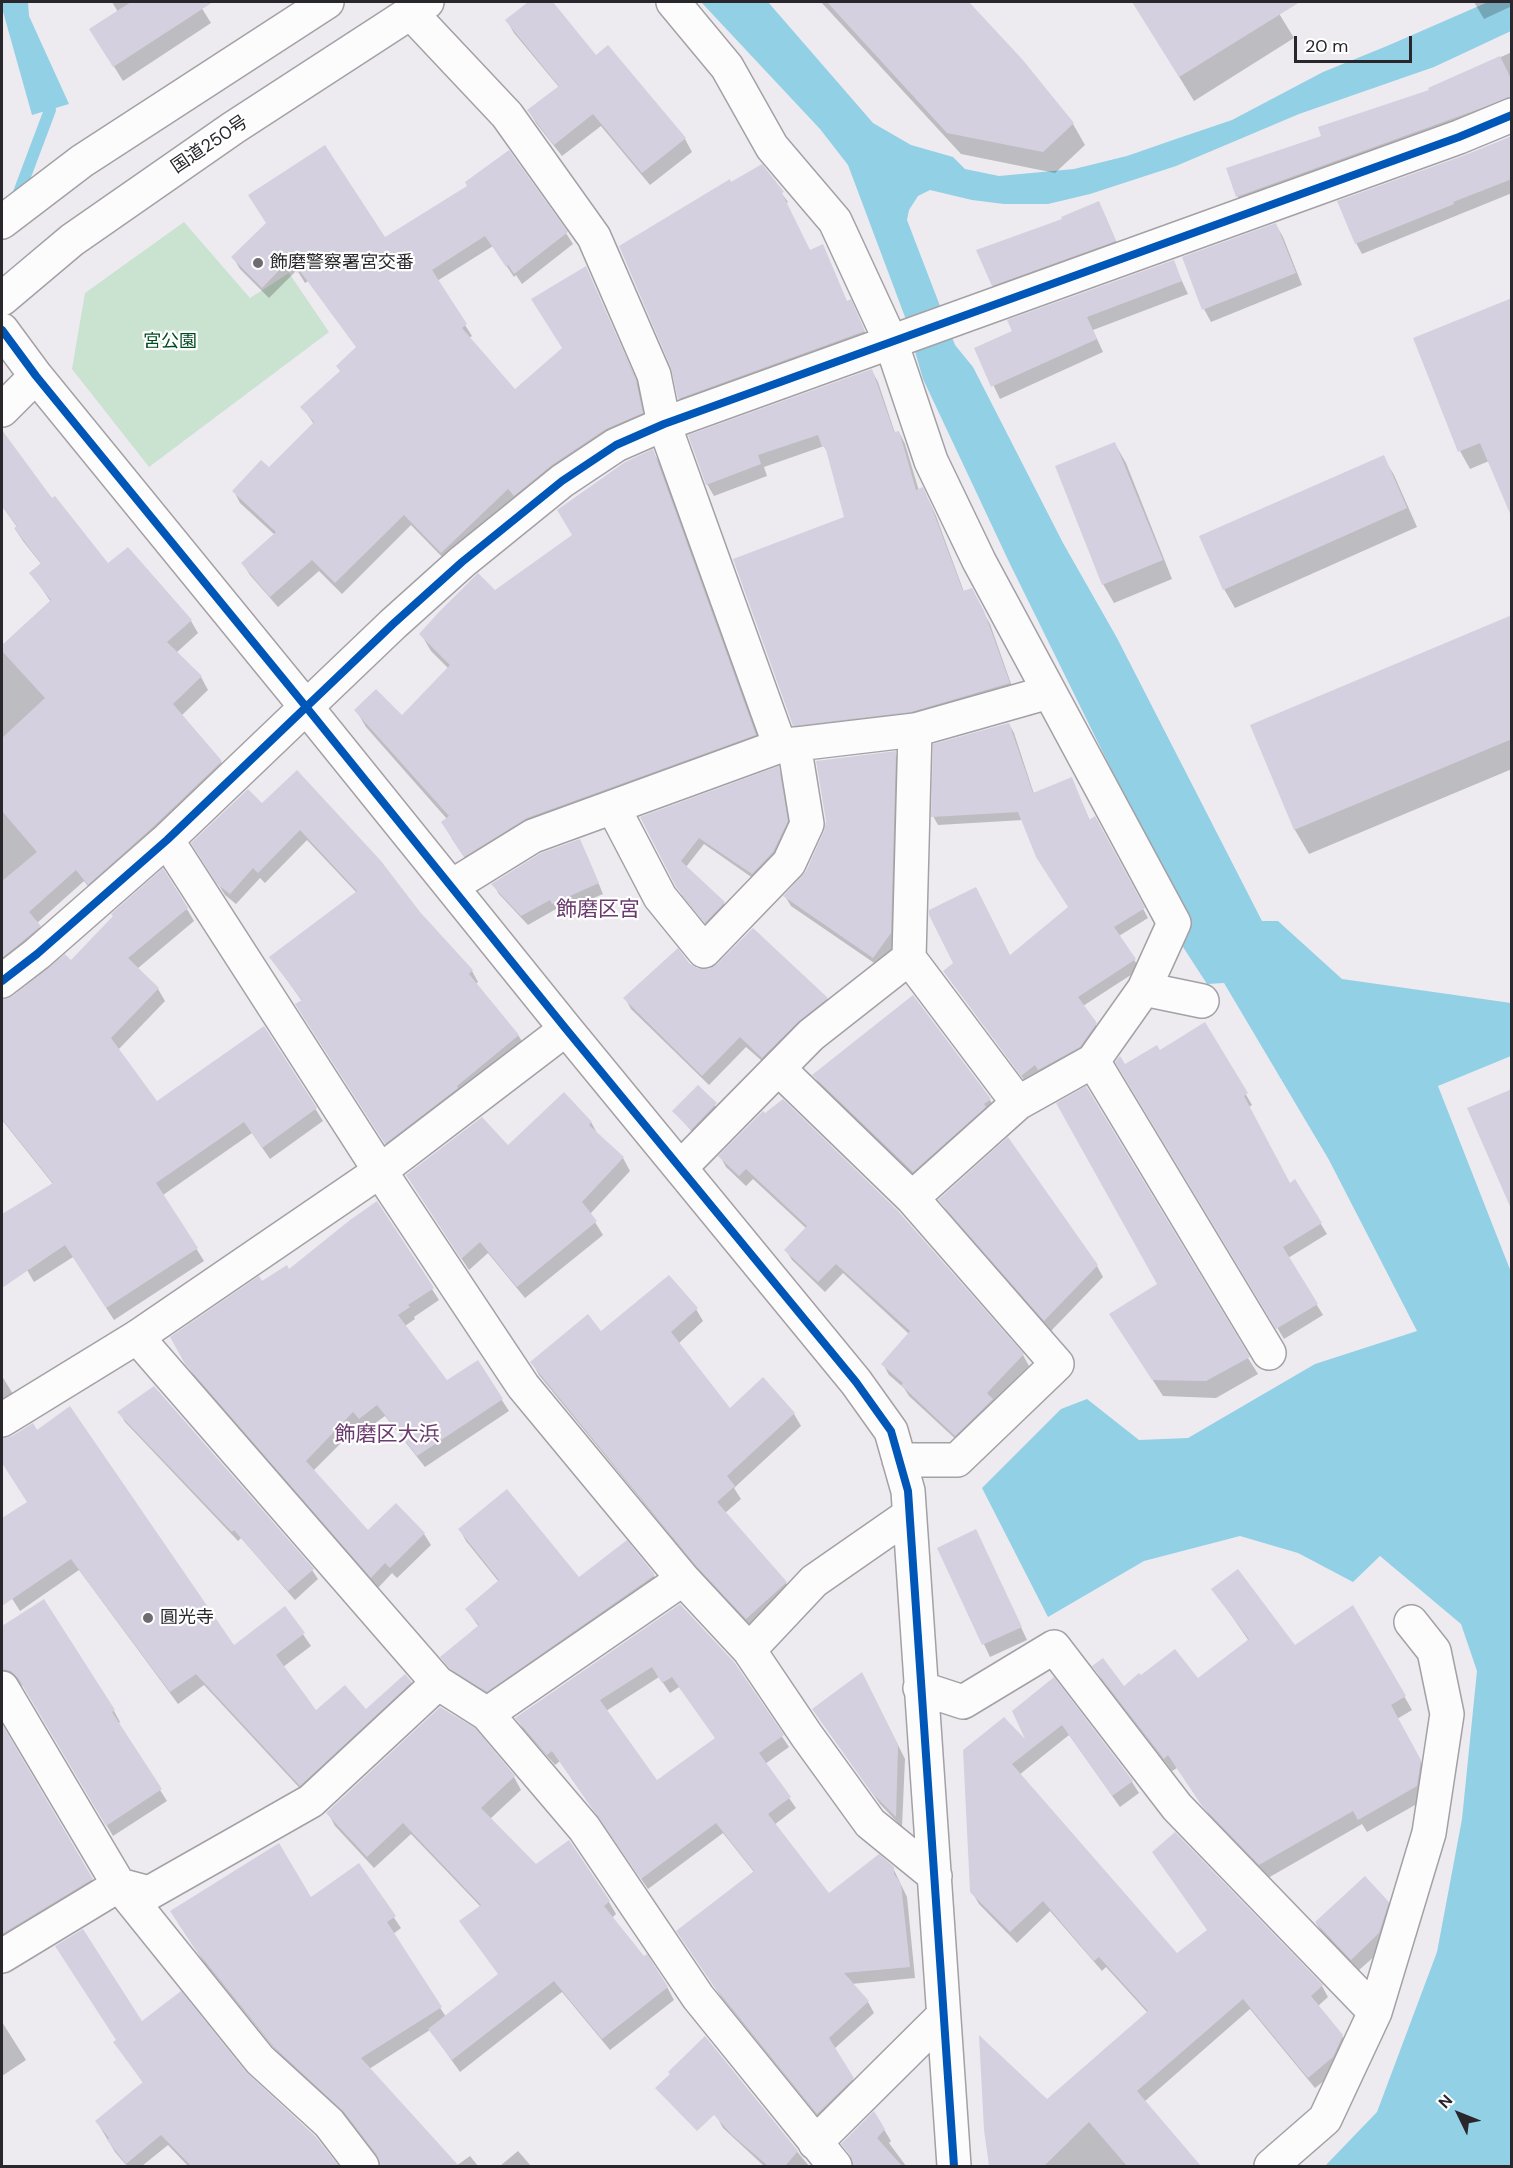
<!DOCTYPE html>
<meta charset="utf-8">
<style>
body{margin:0}
#map{position:relative;width:1513px;height:2168px;overflow:hidden;background:#edebf0;font-family:"DM Sans",sans-serif}
canvas{display:block}
.frame{position:absolute;inset:0;border:3px solid #29272b;pointer-events:none}
.north{position:absolute;left:1429px;top:2084px;width:60px;height:60px;-webkit-text-stroke:4px #fff;paint-order:stroke;rotate:313deg;font-size:16px;font-weight:700;line-height:24px;text-align:center;color:#29272b}
.north::after{content:'';display:block;margin:auto;width:21px;height:27px;background:#29272b;clip-path:polygon(50% 0,100% 100%,50% 72%,0 100%)}
.scale{position:absolute;left:1294px;top:36px;width:118px;height:27px;box-sizing:border-box;border:3px solid #29272b;border-top:0;padding-left:8px;font-size:18px;line-height:21px;white-space:nowrap;color:#29272b;-webkit-text-stroke:4px #fff;paint-order:stroke}
</style>
<div id="map">
<canvas width="1513" height="2168"></canvas>
<div class="frame"></div>
<div class="north">N</div>
<div class="scale">20 m</div>
</div>
<script>
const ctx = document.querySelector('canvas').getContext('2d');
ctx.lineJoin = 'round';
function paint(path, color) {
  ctx.fillStyle = color;
  ctx.fill(path, 'evenodd');
}
function shape(rows) {
  const path = new Path2D();
  for (const r of rows) {
    path.moveTo(r[0], r[1]);
    for (let i = 2; i < r.length; i += 2) path.lineTo(r[i], r[i + 1]);
  }
  return path;
}
function trace(path, color, width, dash) {
  ctx.strokeStyle = color;
  ctx.lineWidth = width;
  ctx.lineCap = dash ? 'butt' : 'round';
  ctx.setLineDash(dash || []);
  ctx.stroke(path);
}
function label(font, color, halo, rows, align = 'center') {
  ctx.font = font + ' "DM Sans","Noto Sans JP",sans-serif';
  ctx.lineWidth = 4.5;
  ctx.setLineDash([]);
  ctx.textBaseline = 'middle';
  ctx.strokeStyle = halo;
  ctx.fillStyle = color;
  for (const [text, x, y, turn = 0] of rows) {
    ctx.save();
    ctx.translate(x, y);
    ctx.rotate((+turn || 0) * Math.PI / 180);
    ctx.textAlign = isNaN(turn) ? turn : align;
    if (halo) ctx.strokeText(text, 0, 0);
    ctx.fillText(text, 0, 0);
    ctx.restore();
  }
}
paint(shape([
 [184,222,250,298,289,273,329,332,149,467,72,369,85,293]
]), '#cae2d0');
paint(shape([
 [2,2,28,2,29,16,69,104,32,115,2,8],
 [701,2,768,2,873,123,911,145,953,157,965,169,999,176,1074,169,1127,156,1173,140,1232,120,1323,72,1387,46,1488,2,1511,2,1511,31,1434,67,1299,114,1176,166,1090,194,1048,204,1004,204,972,200,930,190,918,196,909,210,907,220,955,345,973,367,1063,543,1117,638,1262,921,1278,921,1342,979,1511,1003,1511,1056,1438,1086,1511,1272,1511,2166,1325,2166,1377,2112,1437,1952,1462,1819,1477,1671,1461,1624,1380,1556,1353,1582,1298,1553,1240,1536,1144,1561,1048,1617,982,1488,1061,1409,1087,1399,1139,1440,1188,1438,1315,1364,1417,1331,1329,1160,1224,983,1207,984,1183,947,1188,925,1010,564,923,379,905,317,848,165,820,129]
]), '#92d0e6');
paint(shape([
 [112,2,198,2,211,23,123,81,100,44,118,12],
 [530,2,551,2,596,57,608,47,685,139,692,152,650,185,601,126,562,156,536,123,529,111,559,87,514,33,507,21],
 [821,2,967,2,1021,60,1073,124,1085,145,1055,173,961,154],
 [1133,2,1272,2,1294,38,1194,101],
 [1474,2,1512,2,1512,6,1484,19],
 [1512,52,1512,109,1244,208,1238,197,1228,169,1323,137,1431,91,1430,89],
 [1512,137,1512,193,1362,254,1356,243,1466,156],
 [761,166,788,202,786,203,810,251,823,246,847,302,855,311,869,341,685,408,679,398,731,184],
 [1103,211,1120,250,998,294,993,285],
 [1276,225,1283,237,1302,285,1211,322,1204,309,1184,258],
 [566,233,573,244,522,284,516,275,514,277,493,246,437,281,472,336,469,338,514,391,564,349,586,268,642,393,648,424,448,563,411,525,342,594,319,571,278,607,250,575,243,564,275,535,240,503,234,491,269,469,314,424,302,407,341,372,357,348,308,281,305,283,297,270,269,298,240,269,233,257,384,239],
 [1173,262,1188,294,1093,330,1103,352,1000,399,976,349],
 [1512,300,1489,461,1470,469,1460,451],
 [872,371,878,382,895,433,899,432,905,444,919,491,929,501,936,516,964,592,971,590,990,624,1015,695,801,737,794,725,846,518,828,454,824,446,764,467,767,476,714,496,707,484],
 [1115,444,1126,463,1172,579,1114,603,1103,584],
 [11,446,52,500,108,565,191,621,198,633,176,653,201,677,208,690,181,716,221,762,228,774,96,896,84,881,37,923,46,939,2,975,2,648,51,602,31,573,42,565,23,541,15,529,17,527,2,506,2,454],
 [653,451,662,468,764,752,475,873,452,839,447,819,366,727,356,710,402,718,449,669,431,651,421,634,495,592,573,536],
 [1383,457,1394,475,1417,527,1235,608,1224,589],
 [1512,616,1512,769,1309,854,1295,830,1252,726],
 [1009,724,1014,733,1034,794,1072,779,1090,821,1095,818,1148,918,1119,936,1140,969,1083,1006,1101,1033,1085,1056,1027,1084,945,972,1010,957,1070,908,1023,820,938,825,933,816],
 [895,753,901,763,896,944,880,967,791,906,785,896,807,872],
 [778,768,782,776,791,830,757,881,704,844,686,867,724,903,728,911,710,929,682,895,642,818],
 [297,772,419,913,472,971,478,982,476,984,518,1035,525,1046,392,1154,303,1016,302,1001,271,958,357,893,307,840,265,883,260,878,236,904,225,895,199,854,262,805],
 [585,851,603,894,559,913,556,909,528,925,499,894,493,884],
 [187,909,194,921,137,969,158,989,165,1001,118,1050,157,1103,264,1028,323,1121,270,1159,252,1133,163,1195,204,1261,114,1320,73,1257,34,1282,2,1227,2,1216,53,1184,2,1120,2,1000,5,1001,71,963],
 [688,964,697,970,827,999,833,1009,769,1067,746,1047,709,1085,631,1009,625,998],
 [1205,1024,1252,1105,1249,1107,1290,1185,1295,1182,1327,1234,1288,1258,1323,1315,1284,1339,1117,1062,1125,1066,1159,1052],
 [814,1075,990,1100,1000,1116,923,1188,824,1092],
 [698,1087,719,1110,695,1135,674,1111],
 [763,1113,1023,1355,1029,1366,994,1403,962,1445,909,1396,904,1388,889,1375,883,1364,909,1334,843,1273,825,1292,792,1260,786,1250,807,1229,753,1179,746,1186,726,1167,720,1156],
 [591,1122,598,1135,623,1158,630,1171,590,1214,603,1235,525,1298,488,1253,469,1270,415,1188,508,1147],
 [940,1200,1097,1266,1103,1277,1051,1331,947,1211],
 [377,1203,439,1300,414,1317,415,1319,405,1326,447,1382,477,1362,509,1411,425,1467,385,1416,366,1430,361,1423,313,1471,368,1532,424,1534,431,1545,397,1578,392,1573,378,1588,194,1376,172,1338,262,1283,289,1271],
 [696,1309,703,1321,678,1344,729,1410,763,1379,794,1414,801,1426,734,1488,741,1499,725,1513,786,1583,793,1595,754,1630,706,1579,539,1375,532,1362,601,1333],
 [1121,1331,1248,1358,1258,1374,1216,1398,1163,1396],
 [2,1376,19,1404,2,1415],
 [119,1412,312,1570,318,1579,295,1600,241,1538,238,1541,125,1422],
 [12,1437,233,1647,285,1608,311,1646,283,1667,316,1712,366,1712,411,1682,418,1695,308,1797,204,1685,178,1704,79,1570,20,1611,2,1583,2,1520,28,1503,2,1462,2,1440],
 [460,1530,579,1579,626,1543,654,1576,661,1588,494,1703,459,1680,442,1658,479,1627,467,1610,499,1582,466,1541],
 [976,1531,1027,1640,990,1657,939,1549],
 [1213,1589,1295,1647,1353,1607,1412,1710,1397,1719,1428,1775,1424,1800,1367,1832,1362,1824,1268,1878,1212,1819,1177,1768,1172,1771,1102,1680,1094,1666,1124,1688,1198,1680,1249,1641],
 [44,1601,114,1711,120,1722,118,1724,167,1801,113,1836,26,1689,18,1682,9,1680,2,1682,2,1628],
 [680,1606,733,1663,789,1747,765,1764,796,1808,774,1825,829,1895,893,1868,907,1897,915,1978,851,1984,868,2002,874,2013,834,2049,859,2090,824,2124,722,1998,685,1943,754,1872,723,1833,648,1889,560,1761,555,1765,523,1729,517,1718],
 [659,1677,670,1693,679,1687,716,1739,657,1782,606,1711],
 [1053,1680,1132,1782,1139,1793,1120,1807,1069,1735,1019,1775,1177,1955,1322,1986,1328,1997,1318,2006,1342,2036,1349,2048,1339,2069,1315,2088,1250,2009,1144,2102,1199,2166,991,2166,985,2130,1047,2101,1148,2013,1106,1967,1102,1971,1050,1911,1017,1943,979,1904,972,1892,964,1750,1029,1746],
 [869,1687,905,1759,902,1827,880,1804,814,1710],
 [2,1727,98,1890,2,1949],
 [474,1729,514,1777,521,1790,490,1819,536,1866,609,1902,616,1914,612,1918,667,1987,674,2000,610,2050,562,1992,460,2072,430,2030,369,2069,456,2166,470,2156,478,2166,382,2166,381,2161,350,2121,282,2058,204,1962,178,1923,311,1900,359,1866,401,1928,393,1934,446,2017,499,1975,481,1907,411,1834,374,1868,335,1826,328,1813],
 [1388,1902,1395,1915,1386,1946,1358,1971,1324,1935,1316,1923],
 [2,2022,26,2060,2,2076],
 [141,2023,244,2073,314,2137,337,2166,188,2166,168,2145,142,2166,127,2166,115,2152,97,2122,144,2084,122,2053],
 [745,2088,809,2166,764,2166,723,2128,717,2117],
 [874,2113,891,2141,889,2143,906,2166,855,2166,854,2161,843,2144],
 [518,2151,531,2166,500,2166]
]), '#0003');
trace(shape([
 [15,203,50,110,46,95]
]), '#92d0e6', 12);
paint(shape([
 [131,2,213,2,113,67,89,29],
 [528,2,553,2,596,55,608,45,686,138,642,173,593,114,554,145,527,110,559,86,505,20],
 [827,2,969,2,1022,59,1074,123,1043,152,947,133],
 [1132,2,1300,2,1179,77],
 [1500,56,1512,81,1512,97,1236,197,1226,168,1321,136,1318,127,1429,90,1428,88],
 [1512,136,1512,179,1453,202,1454,204,1355,244,1337,201,1465,155],
 [325,145,385,237,467,186,465,182,509,150,568,232,514,274,508,265,506,267,485,236,432,270,467,324,462,328,515,389,562,348,531,299,586,266,636,381,643,413,606,429,552,465,514,496,508,489,441,553,404,515,335,583,312,560,270,597,241,563,276,532,232,491,261,460,269,467,314,422,300,407,340,371,336,366,356,347,300,271,297,273,289,260,262,288,231,257,266,223,248,195],
 [762,164,784,192,782,193,810,250,823,244,847,301,851,299,865,331,678,399,671,368,619,246,730,179,731,182],
 [1099,201,1116,241,992,286,976,250,1062,219,1061,217],
 [1276,223,1296,273,1202,310,1182,257],
 [1174,260,1182,281,1087,317,1097,339,991,387,974,348,1012,331,1007,320],
 [1512,298,1512,516,1511,516,1480,443,1458,452,1413,338],
 [872,369,894,432,899,431,916,490,923,487,930,503,963,591,972,588,984,611,1010,683,911,712,793,726,733,559,844,517,825,446,822,447,818,435,758,455,761,464,706,485,688,435],
 [2,430,52,498,55,496,108,563,128,547,192,620,167,642,202,676,173,704,222,761,154,826,88,885,76,870,29,912,41,926,2,958,2,881,37,852,2,811,2,738,45,698,2,651,2,645,51,600,29,573,41,563,14,528,17,526,2,506],
 [1115,442,1163,560,1102,585,1055,466],
 [653,449,756,735,527,818,464,857,441,822,449,816,354,710,376,689,402,715,450,665,419,634,438,613,478,573,495,590,572,535,557,510,625,462],
 [1384,455,1407,508,1223,590,1199,536],
 [1512,615,1512,739,1294,830,1250,725],
 [1009,723,1033,793,1072,777,1089,820,1095,816,1145,908,1114,927,1136,959,1078,997,1097,1023,1080,1047,1038,1070,1035,1065,1021,1076,943,971,953,963,929,915,929,910,976,887,1010,955,1068,907,1036,857,1018,812,931,817,933,744],
 [896,751,891,933,873,958,783,896,806,871,824,831,826,821,816,761],
 [779,766,788,821,773,852,752,874,699,838,681,861,725,902,705,923,676,887,640,817],
 [297,770,381,861,420,912,473,970,469,974,519,1035,457,1086,458,1088,385,1144,295,1004,302,1000,269,957,357,891,300,830,258,873,253,868,230,894,217,884,191,843,248,789,262,803],
 [580,839,599,883,552,904,550,900,521,916,491,884,541,853],
 [163,868,188,908,128,958,159,988,111,1038,157,1101,264,1026,317,1108,262,1148,244,1122,156,1183,198,1248,106,1308,65,1245,2,1288,2,1214,53,1183,2,1119,2,999,13,996,65,954,71,960,113,916,111,914],
 [753,928,828,998,798,1022,762,1058,740,1037,702,1076,623,998,678,948,689,963,697,968,709,969,717,964],
 [913,995,991,1099,984,1104,986,1107,913,1172,812,1075],
 [1205,1022,1248,1093,1244,1096,1290,1183,1295,1179,1322,1223,1283,1247,1318,1304,1276,1329,1115,1062,1120,1056,1125,1064,1157,1045,1160,1050],
 [698,1085,717,1103,691,1130,672,1111],
 [1086,1086,1250,1357,1206,1381,1152,1380,1109,1314,1157,1284,1056,1103],
 [1512,1089,1512,1211,1467,1108],
 [564,1092,592,1122,589,1125,624,1157,582,1202,597,1221,517,1287,480,1242,461,1259,406,1175,482,1117,508,1145],
 [783,1099,898,1211,1024,1354,987,1393,993,1399,955,1436,901,1385,903,1383,881,1364,910,1331,836,1264,818,1282,784,1250,807,1226,746,1169,739,1176,718,1156,763,1111,765,1113],
 [1008,1137,1098,1265,1044,1321,938,1200],
 [377,1201,434,1288,408,1305,410,1307,398,1315,447,1380,478,1360,503,1399,417,1456,377,1405,359,1419,353,1412,306,1461,368,1530,396,1503,425,1533,390,1568,385,1563,371,1578,185,1364,170,1337,259,1276,262,1281,287,1265,289,1269,350,1220],
 [669,1275,698,1308,671,1332,730,1408,763,1377,795,1413,727,1476,735,1486,717,1502,787,1582,746,1619,697,1567,530,1362,588,1314,601,1331],
 [154,1386,314,1569,288,1591,234,1530,232,1532,117,1412],
 [70,1406,234,1645,285,1606,305,1633,276,1655,316,1710,345,1685,366,1709,405,1674,412,1682,300,1786,196,1674,170,1692,71,1559,2,1606,2,1518,27,1502,2,1463,2,1439,12,1436,33,1423,37,1430],
 [507,1489,579,1577,627,1540,655,1575,487,1692,450,1669,440,1657,479,1625,465,1609,499,1580,458,1529],
 [976,1529,1022,1627,982,1645,937,1548],
 [1238,1569,1295,1645,1353,1605,1406,1696,1391,1705,1421,1760,1417,1786,1358,1820,1353,1811,1259,1865,1202,1806,1168,1755,1164,1759,1092,1666,1103,1658,1124,1686,1139,1673,1141,1675,1175,1649,1198,1678,1249,1639,1211,1589],
 [44,1599,115,1710,112,1712,162,1789,106,1826,18,1678,11,1671,2,1669,2,1626],
 [680,1604,734,1662,784,1735,759,1753,791,1797,768,1814,829,1893,879,1854,894,1867,894,1874,901,1884,910,1967,844,1973,869,2001,829,2038,854,2078,817,2114,713,1985,676,1931,754,1871,716,1823,641,1879,552,1751,547,1755,515,1718],
 [652,1667,662,1683,672,1677,715,1738,657,1780,600,1700],
 [862,1672,898,1745,896,1817,871,1792,812,1709],
 [1054,1677,1133,1781,1112,1796,1062,1725,1012,1764,1177,1953,1207,1930,1152,1852,1175,1832,1323,1985,1311,1996,1343,2035,1333,2057,1308,2078,1243,1999,1137,2091,1201,2166,1127,2166,1089,2122,1044,2166,989,2166,984,2130,979,2035,1047,2099,1148,2011,1099,1957,1094,1961,1043,1901,1010,1932,970,1892,963,1750,1004,1717,1025,1739,1012,1711],
 [440,1707,475,1728,515,1776,481,1808,536,1864,569,1840,610,1901,604,1906,644,1956,647,1954,668,1987,602,2039,554,1981,452,2060,428,2029,498,1974,459,1921,481,1905,403,1823,367,1857,326,1813],
 [2,1724,93,1879,2,1934],
 [279,1843,311,1897,359,1863,396,1916,387,1922,442,2007,361,2058,459,2166,380,2166,377,2155,344,2112,274,2047,196,1950,170,1911],
 [1365,1876,1389,1902,1379,1933,1351,1960,1315,1922],
 [83,1929,142,2021,181,1991,246,2072,315,2136,339,2166,191,2166,161,2135,126,2164,107,2140,109,2138,95,2121,143,2082,113,2042,116,2040,55,1946],
 [705,2036,798,2151,785,2166,768,2166,732,2135,714,2115,697,2131,655,2088,670,2074,668,2072],
 [874,2111,885,2129,877,2138,902,2166,853,2166,850,2155,841,2144]
]), '#d5d0df');
const minor = shape([
 [673,2,727,67,772,147,835,221,891,342,931,461,979,561,1174,923,1144,989,1093,1061,1018,1103,912,1198],
 [410,12,507,115,594,237,654,375,664,424,780,746],
 [2,330,36,376,307,708,566,1029,856,1382,891,1431,908,1491,954,2166],
 [2,410,36,376],
 [613,807,660,897,704,951,789,863,807,824,794,744],
 [167,840,380,1171,523,1386,683,1579,749,1650,807,1736,870,1823,935,1876],
 [452,886,533,836,780,746,915,730,1049,692],
 [909,958,1018,1103],
 [2,981,37,954,167,840,393,624,462,562,562,481,616,445,664,424,1459,137,1512,115],
 [1144,989,1202,1001],
 [1093,1061,1269,1353],
 [779,1069,912,1198,1057,1364,957,1460,899,1460],
 [681,1167,811,1035,909,958,915,730],
 [137,1337,438,1683,487,1714,584,1828,698,1997,835,2166],
 [2,1420,137,1337,380,1171,566,1029],
 [749,1650,814,1581,909,1515],
 [2,1688,119,1885,260,2060,329,2123,362,2166],
 [920,1688,963,1702,1054,1647,1177,1807,1375,2012],
 [487,1714,683,1579],
 [2,1956,119,1885,149,1893,311,1801,438,1683],
 [815,2143,943,2016],
 [1271,2166,1325,2119,1375,2012,1429,1833,1447,1714,1434,1651,1411,1622]
]);
const highway = shape([
 [2,222,82,161,327,2],
 [2,299,72,240,233,128,427,2]
]);
trace(minor, '#a3a1a5', 36);
trace(highway, '#a3a1a5', 36);
trace(minor, '#fcfcfd', 33);
trace(highway, '#fcfcfd', 33);
trace(shape([
 [2,330,36,376,307,708,566,1029,856,1382,891,1431,908,1491,954,2166],
 [2,981,37,954,167,840,393,624,462,562,562,481,616,445,664,424,1459,137,1512,115]
]), '#0057b8', 8);
for (const [x, y, r, color] of [
 [258,263,6,"#6e6c70"],
 [148,1618,6,"#6e6c70"]
]) {
  const dot = new Path2D();
  dot.arc(x, y, r, 0, 2 * Math.PI);
  ctx.fillStyle = color;
  ctx.fill(dot);
  trace(dot, '#fff', 2);
}
label('18px', '#29272b', '#fff', [
 ["国道250号",210,145,-34]
]);
label('18px', '#29272b', '#fff', [
 ["飾磨警察署宮交番",270,263],
 ["圓光寺",160,1618]
], 'left');
label('18px', '#004c20', '#fff', [
 ["宮公園",170,342]
]);
label('21px', '#6a3b6e', '#fff', [
 ["飾磨区宮",598,910],
 ["飾磨区大浜",387,1435]
]);
</script>
